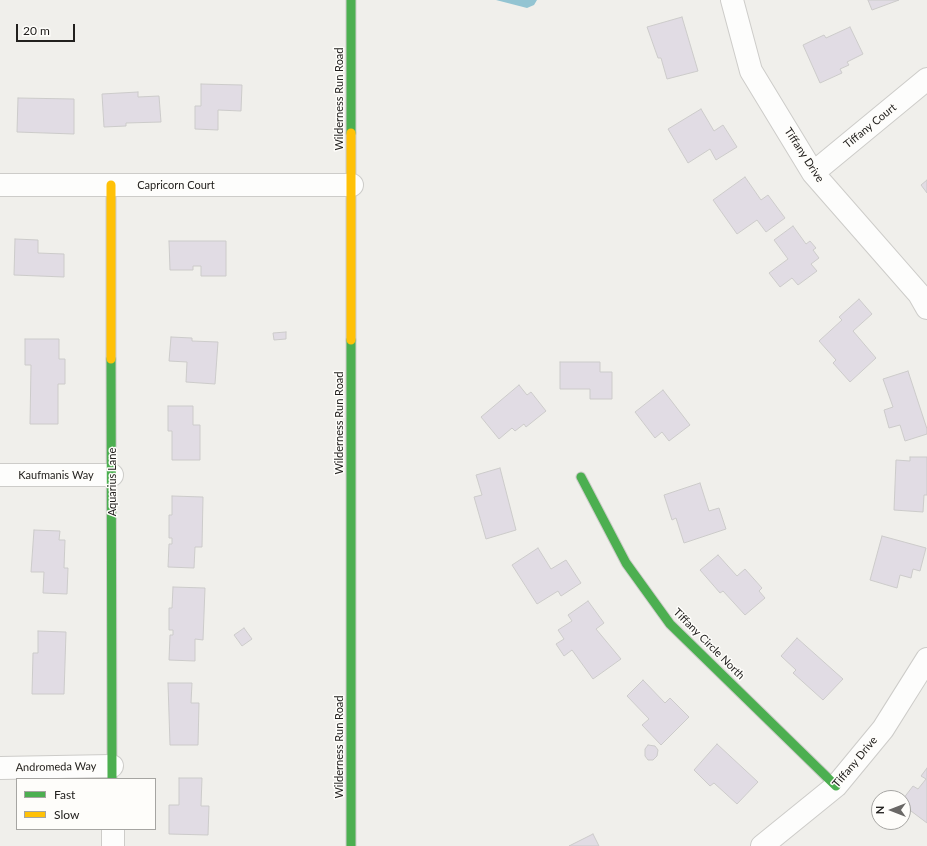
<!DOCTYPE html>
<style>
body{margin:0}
#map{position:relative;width:927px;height:846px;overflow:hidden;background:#f0efeb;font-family:Lato,sans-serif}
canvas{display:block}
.legend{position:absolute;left:16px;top:778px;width:140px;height:52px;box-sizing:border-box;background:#fefdfa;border:1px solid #a6a5a2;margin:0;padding:5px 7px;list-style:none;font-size:12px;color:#22201e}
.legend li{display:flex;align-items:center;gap:8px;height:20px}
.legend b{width:20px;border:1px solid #a6a5a2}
.north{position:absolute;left:871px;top:790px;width:40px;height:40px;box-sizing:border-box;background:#fefdfa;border:1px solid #a6a5a2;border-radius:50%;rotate:270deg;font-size:11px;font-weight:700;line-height:16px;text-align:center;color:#22201e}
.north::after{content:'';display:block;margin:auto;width:14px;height:18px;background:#6a6866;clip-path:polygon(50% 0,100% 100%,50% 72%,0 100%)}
.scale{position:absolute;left:16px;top:24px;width:59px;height:18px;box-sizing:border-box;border:2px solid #22201e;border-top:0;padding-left:5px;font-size:12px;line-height:14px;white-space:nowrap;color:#22201e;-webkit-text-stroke:3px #fefdfa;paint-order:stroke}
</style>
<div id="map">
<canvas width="927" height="846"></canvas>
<ul class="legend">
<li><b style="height:5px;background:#4caf50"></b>Fast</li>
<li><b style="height:5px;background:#ffc107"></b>Slow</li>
</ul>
<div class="north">N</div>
<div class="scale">20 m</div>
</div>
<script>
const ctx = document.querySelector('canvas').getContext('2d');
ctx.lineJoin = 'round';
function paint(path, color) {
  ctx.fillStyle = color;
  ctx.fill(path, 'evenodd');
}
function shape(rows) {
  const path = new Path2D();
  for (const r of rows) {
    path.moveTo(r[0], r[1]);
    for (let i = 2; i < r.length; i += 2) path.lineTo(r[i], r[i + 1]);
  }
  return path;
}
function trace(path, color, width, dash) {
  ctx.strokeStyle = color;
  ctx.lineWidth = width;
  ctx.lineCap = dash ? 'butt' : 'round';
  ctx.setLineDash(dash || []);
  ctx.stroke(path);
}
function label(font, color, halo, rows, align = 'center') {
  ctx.font = font + ' Lato,sans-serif';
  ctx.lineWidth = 3;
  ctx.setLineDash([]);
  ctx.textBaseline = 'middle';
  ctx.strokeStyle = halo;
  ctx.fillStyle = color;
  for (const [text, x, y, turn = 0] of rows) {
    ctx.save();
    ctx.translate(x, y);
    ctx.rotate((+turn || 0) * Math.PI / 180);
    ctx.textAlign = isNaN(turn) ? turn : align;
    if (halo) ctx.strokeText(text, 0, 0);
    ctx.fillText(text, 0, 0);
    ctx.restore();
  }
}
paint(shape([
 [496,0,537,0,534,5,527,8]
]), '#93c4d2');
const building = shape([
 [868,0,899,0,872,10,868,0],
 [682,17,698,71,667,79,661,58,658,58,647,27,682,17],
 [850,27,863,54,847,62,849,65,840,69,842,73,820,83,803,45,824,35,826,38,850,27],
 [201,84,242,85,241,111,218,110,218,130,195,129,195,106,201,106,201,84],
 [138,92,138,97,159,96,161,122,126,123,126,126,104,127,102,94,138,92],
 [18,98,74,99,74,134,17,132,18,98],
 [701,109,714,131,723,125,737,147,716,160,710,149,688,163,668,129,701,109],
 [745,177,761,200,768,195,785,218,766,232,757,220,737,234,713,200,745,177],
 [927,180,927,193,921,185,927,180],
 [793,226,806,244,810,241,816,248,813,250,819,258,811,264,817,271,798,285,792,278,780,287,769,273,788,259,774,240,793,226],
 [15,239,38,240,38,253,64,254,64,277,14,275,15,239],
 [169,241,226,241,226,276,201,276,201,266,193,266,193,270,170,270,169,241],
 [859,299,872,314,853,331,876,358,850,382,833,363,836,360,819,341,842,320,839,317,859,299],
 [286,332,286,339,274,340,273,333,286,332],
 [171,337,192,338,192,341,218,342,215,384,186,382,187,362,169,361,171,337],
 [25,339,59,339,59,359,65,359,65,384,58,384,58,424,30,424,31,365,25,365,25,339],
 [560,362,600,362,600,372,612,372,612,399,590,399,590,389,560,389,560,362],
 [908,371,927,429,927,434,905,441,900,425,889,428,884,410,893,407,883,379,908,371],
 [519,385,527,395,531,392,546,411,526,427,524,424,515,431,512,428,499,439,481,417,519,385],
 [663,390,690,425,669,441,662,432,655,438,635,412,663,390],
 [168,406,193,406,193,425,200,425,200,460,172,460,172,431,168,431,168,406],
 [910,457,927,457,927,495,924,495,923,512,894,510,896,460,910,461,910,457],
 [500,468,516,530,486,539,474,497,482,495,476,475,500,468],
 [700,483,709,511,719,508,726,529,684,543,676,518,672,520,664,495,700,483],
 [172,496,203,497,202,547,195,547,194,568,168,567,169,544,172,544,172,538,169,538,169,515,172,515,172,496],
 [34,530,60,531,59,540,65,540,64,568,68,568,67,594,43,593,44,572,31,572,34,530],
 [882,536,926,548,920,571,913,569,911,578,900,575,897,588,870,580,882,536],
 [538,548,551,569,566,560,581,583,561,596,558,591,537,604,512,565,538,548],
 [718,555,737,576,745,569,762,588,759,591,765,598,745,615,723,591,720,593,700,570,718,555],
 [173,587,205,588,203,640,195,639,195,661,169,660,170,635,173,635,173,630,169,630,169,608,172,608,173,587],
 [588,601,604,623,596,629,621,659,593,679,572,650,564,656,556,644,564,639,558,630,572,621,568,615,588,601],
 [244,628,252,639,242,646,234,635,244,628],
 [38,631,66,632,64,694,32,694,33,653,38,653,38,631],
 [797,638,843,679,823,700,793,673,796,670,781,656,797,638],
 [643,680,665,703,670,698,689,717,661,745,642,725,649,719,627,696,643,680],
 [168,683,192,683,191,703,199,703,198,745,170,745,168,683],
 [717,744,758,782,737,804,714,783,710,786,694,770,717,744],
 [648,745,655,746,658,750,657,756,653,760,648,760,645,756,645,749,648,745],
 [927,768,927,823,903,805,903,799,913,786,918,789,926,779,921,776,927,768],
 [179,778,202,778,201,806,209,806,208,835,169,834,169,805,179,805,179,778],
 [593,834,599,846,569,846,593,834]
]);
paint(building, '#e1dce4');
trace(building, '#cccbca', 1);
const street = shape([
 [732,0,751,71,813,173,919,294,927,308],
 [813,173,927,79],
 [0,185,352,185],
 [0,475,112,475],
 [0,768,112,766],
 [113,829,113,846],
 [762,846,836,786,883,729,927,659]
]);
const fast = shape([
 [351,0,351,133],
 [351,340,351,846],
 [111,359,112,779],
 [581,477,626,563,670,624,836,786]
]);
const slow = shape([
 [351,133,351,340],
 [111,185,111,359]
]);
trace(street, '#cdccc9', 24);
trace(fast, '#cdccc9', 11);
trace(slow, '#cdccc9', 11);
trace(street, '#fdfdfc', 22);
trace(fast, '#4caf50', 9);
trace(slow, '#ffc107', 9);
label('11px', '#22201e', '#fefdfa', [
 ["Wilderness Run Road",339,99,-90],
 ["Tiffany Court",870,126,-39],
 ["Tiffany Drive",804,155,57],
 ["Capricorn Court",176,185],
 ["Wilderness Run Road",339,423,-90],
 ["Kaufmanis Way",56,475],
 ["Aquarius Lane",112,482,-90],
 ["Tiffany Circle North",709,644,45],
 ["Wilderness Run Road",339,747,-90],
 ["Tiffany Drive",855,762,-50],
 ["Andromeda Way",56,767,-1]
]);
</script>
